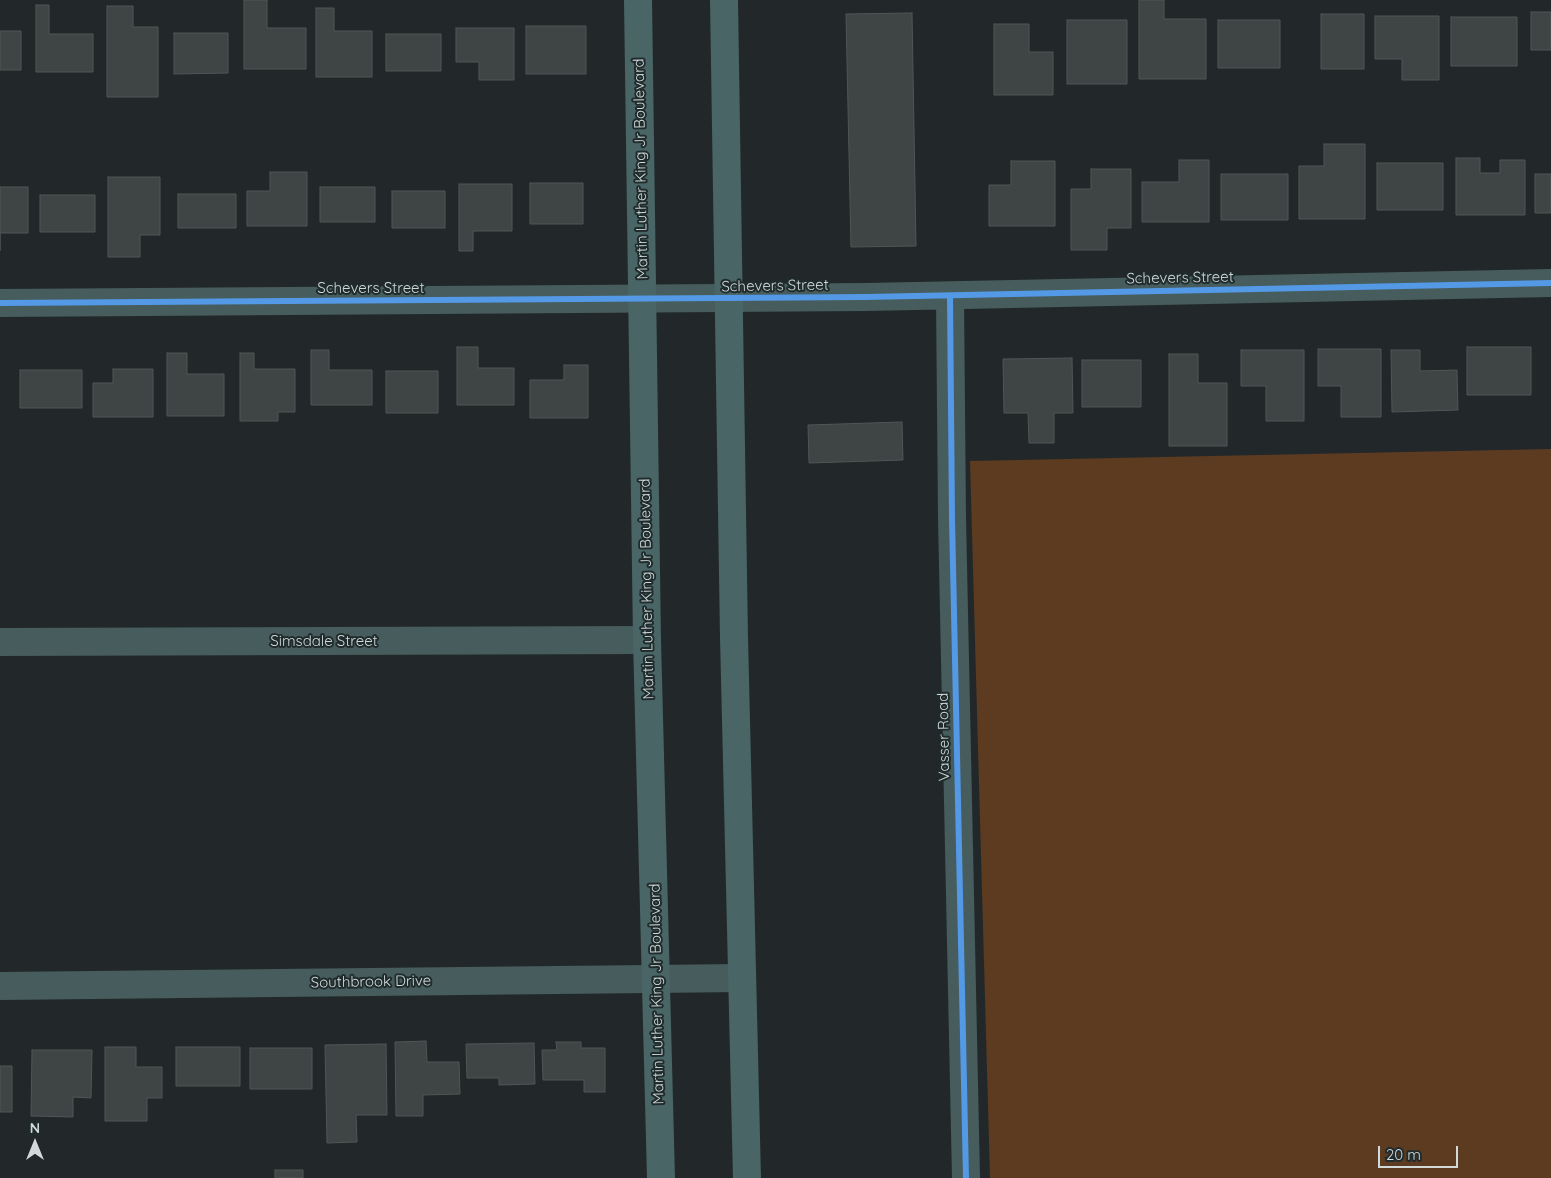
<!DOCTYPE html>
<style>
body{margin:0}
#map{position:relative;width:1551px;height:1178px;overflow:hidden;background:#222829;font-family:Quicksand,sans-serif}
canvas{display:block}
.north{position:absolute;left:10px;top:1118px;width:50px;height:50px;-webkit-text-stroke:4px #1f2b2c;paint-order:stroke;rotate:0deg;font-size:14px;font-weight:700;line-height:20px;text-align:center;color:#d1d9d9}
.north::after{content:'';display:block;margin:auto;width:18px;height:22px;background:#d1d9d9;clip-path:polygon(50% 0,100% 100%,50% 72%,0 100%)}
.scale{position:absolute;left:1378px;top:1146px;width:80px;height:22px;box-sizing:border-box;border:2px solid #d1d9d9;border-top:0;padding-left:6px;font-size:15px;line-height:18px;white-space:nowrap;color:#d1d9d9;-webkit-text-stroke:4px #1f2b2c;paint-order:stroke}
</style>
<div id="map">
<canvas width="1551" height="1178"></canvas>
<div class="north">N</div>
<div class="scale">20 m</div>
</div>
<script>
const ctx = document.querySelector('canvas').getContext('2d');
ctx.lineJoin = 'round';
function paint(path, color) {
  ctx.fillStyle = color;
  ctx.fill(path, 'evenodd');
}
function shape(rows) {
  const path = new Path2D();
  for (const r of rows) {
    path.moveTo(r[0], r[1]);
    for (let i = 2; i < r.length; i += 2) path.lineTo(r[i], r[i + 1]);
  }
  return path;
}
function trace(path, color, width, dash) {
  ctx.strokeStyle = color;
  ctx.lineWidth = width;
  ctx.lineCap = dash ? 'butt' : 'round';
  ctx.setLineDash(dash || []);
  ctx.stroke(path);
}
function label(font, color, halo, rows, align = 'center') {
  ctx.font = font + ' Quicksand,sans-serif';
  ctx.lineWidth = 4;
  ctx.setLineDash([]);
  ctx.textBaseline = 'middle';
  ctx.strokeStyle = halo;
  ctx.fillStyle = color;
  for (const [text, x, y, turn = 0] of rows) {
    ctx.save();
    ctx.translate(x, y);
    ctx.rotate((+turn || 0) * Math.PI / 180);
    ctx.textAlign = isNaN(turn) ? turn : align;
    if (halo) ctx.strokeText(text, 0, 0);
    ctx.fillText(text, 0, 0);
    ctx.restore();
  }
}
paint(shape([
 [1551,449,1551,1178,990,1178,970,461]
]), '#5c3b20');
const building = shape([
 [244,0,267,0,267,28,306,28,306,69,244,69,244,0],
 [1139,0,1164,0,1164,19,1206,19,1206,79,1139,79,1139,0],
 [36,5,49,5,49,34,93,34,93,72,36,72,36,5],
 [107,6,133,6,133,27,158,27,158,97,107,97,107,6],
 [316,8,334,8,334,31,372,31,372,77,316,77,316,8],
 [1531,12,1551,12,1551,50,1531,50,1531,12],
 [912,13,916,246,851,247,846,14,912,13],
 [1321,14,1364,14,1364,69,1321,69,1321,14],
 [1375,16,1439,16,1439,80,1402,80,1402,59,1375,59,1375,16],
 [1451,17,1517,17,1517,66,1451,66,1451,17],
 [1067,20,1127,20,1127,84,1067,84,1067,20],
 [1218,20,1280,20,1280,68,1218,68,1218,20],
 [994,24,1029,24,1029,52,1053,52,1053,95,994,95,994,24],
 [526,26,586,26,586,74,526,74,526,26],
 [456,28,514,28,514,80,479,80,479,62,456,62,456,28],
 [0,31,21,31,21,70,0,70,0,31],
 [174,33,228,33,228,73,174,74,174,33],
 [386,34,441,34,441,71,386,71,386,34],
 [1324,144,1365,144,1365,219,1299,219,1299,166,1324,166,1324,144],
 [1456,158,1480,158,1480,173,1500,173,1500,160,1525,160,1525,215,1456,215,1456,158],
 [1179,160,1209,160,1209,222,1142,222,1142,182,1179,182,1179,160],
 [1011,161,1055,161,1055,226,989,226,989,185,1011,185,1011,161],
 [1377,163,1443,163,1443,210,1377,210,1377,163],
 [1091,169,1131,169,1131,228,1107,228,1107,250,1071,250,1071,189,1091,189,1091,169],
 [270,172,307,172,307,226,247,226,247,191,270,191,270,172],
 [1221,174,1288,174,1288,220,1221,220,1221,174],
 [1535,174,1551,174,1551,213,1535,213,1535,174],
 [108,177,160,177,160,235,140,235,140,257,108,257,108,177],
 [530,183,583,183,583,224,530,224,530,183],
 [459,184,512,184,512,231,473,231,473,251,459,251,459,184],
 [0,187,28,187,28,233,0,233,0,251,0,187],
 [320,187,375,187,375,222,320,222,320,187],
 [392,191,445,191,445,228,392,228,392,191],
 [178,194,236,194,236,228,178,228,178,194],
 [40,195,95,195,95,232,40,232,40,195],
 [457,347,478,347,478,368,514,368,514,405,457,405,457,347],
 [1467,347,1531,347,1531,395,1467,395,1467,347],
 [1318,349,1381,349,1381,417,1341,417,1341,386,1318,386,1318,349],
 [311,350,329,350,329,370,372,370,372,405,311,405,311,350],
 [1241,350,1304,350,1304,421,1266,421,1266,386,1241,386,1241,350],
 [1391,350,1420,350,1420,371,1457,370,1458,410,1392,412,1391,350],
 [167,353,187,353,187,374,224,374,224,416,167,416,167,353],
 [240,353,254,353,254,369,295,369,295,412,278,412,278,421,240,421,240,353],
 [1169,354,1198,354,1198,383,1227,383,1227,446,1169,446,1169,354],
 [1072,358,1073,413,1054,413,1054,443,1029,443,1028,413,1004,413,1003,359,1072,358],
 [1082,360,1141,360,1141,407,1082,407,1082,360],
 [564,365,588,365,588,418,530,418,530,380,564,380,564,365],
 [113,369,153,369,153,417,93,417,93,383,113,383,113,369],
 [20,370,82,370,82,408,20,408,20,370],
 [386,371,438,371,438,413,386,413,386,371],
 [902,422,903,460,809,463,808,425,902,422],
 [426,1041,427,1062,459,1062,460,1094,423,1095,423,1116,396,1116,395,1042,426,1041],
 [556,1042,581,1042,581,1048,605,1048,605,1092,584,1092,584,1080,543,1080,542,1050,557,1050,556,1042],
 [534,1043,535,1084,499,1085,499,1078,467,1078,466,1044,534,1043],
 [386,1044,387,1115,356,1115,357,1142,327,1143,325,1045,386,1044],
 [105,1047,136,1047,136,1067,162,1067,162,1098,147,1098,147,1121,105,1121,105,1047],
 [176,1047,240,1047,240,1086,176,1086,176,1047],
 [250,1048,312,1048,312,1089,250,1089,250,1048],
 [32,1050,92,1050,91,1098,73,1097,73,1117,31,1116,32,1050],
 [0,1066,12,1066,12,1112,0,1112,0,1066],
 [275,1170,303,1170,303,1178,275,1178,275,1170]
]);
paint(building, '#3f4444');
trace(building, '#505656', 1);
trace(shape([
 [950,296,952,518,966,1178],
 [0,303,866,297,1551,283],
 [0,642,647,640],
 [0,986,742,978]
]), '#475c5c', 28);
trace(shape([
 [638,0,647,640,661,1178],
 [724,0,734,637,747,1178]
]), '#496566', 28);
trace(shape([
 [950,296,952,518,966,1178],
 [0,303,866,297,1551,283]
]), '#5399e6', 6);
label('15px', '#d1d9d9', '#1f2b2c', [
 ["Martin Luther King Jr Boulevard",641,169,-91],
 ["Schevers Street",1180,278,-1],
 ["Schevers Street",775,286,-1],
 ["Schevers Street",371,288],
 ["Martin Luther King Jr Boulevard",647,589,-91],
 ["Simsdale Street",324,641],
 ["Vasser Road",944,737,-91],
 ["Southbrook Drive",371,982,-1],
 ["Martin Luther King Jr Boulevard",657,994,-91]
]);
</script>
